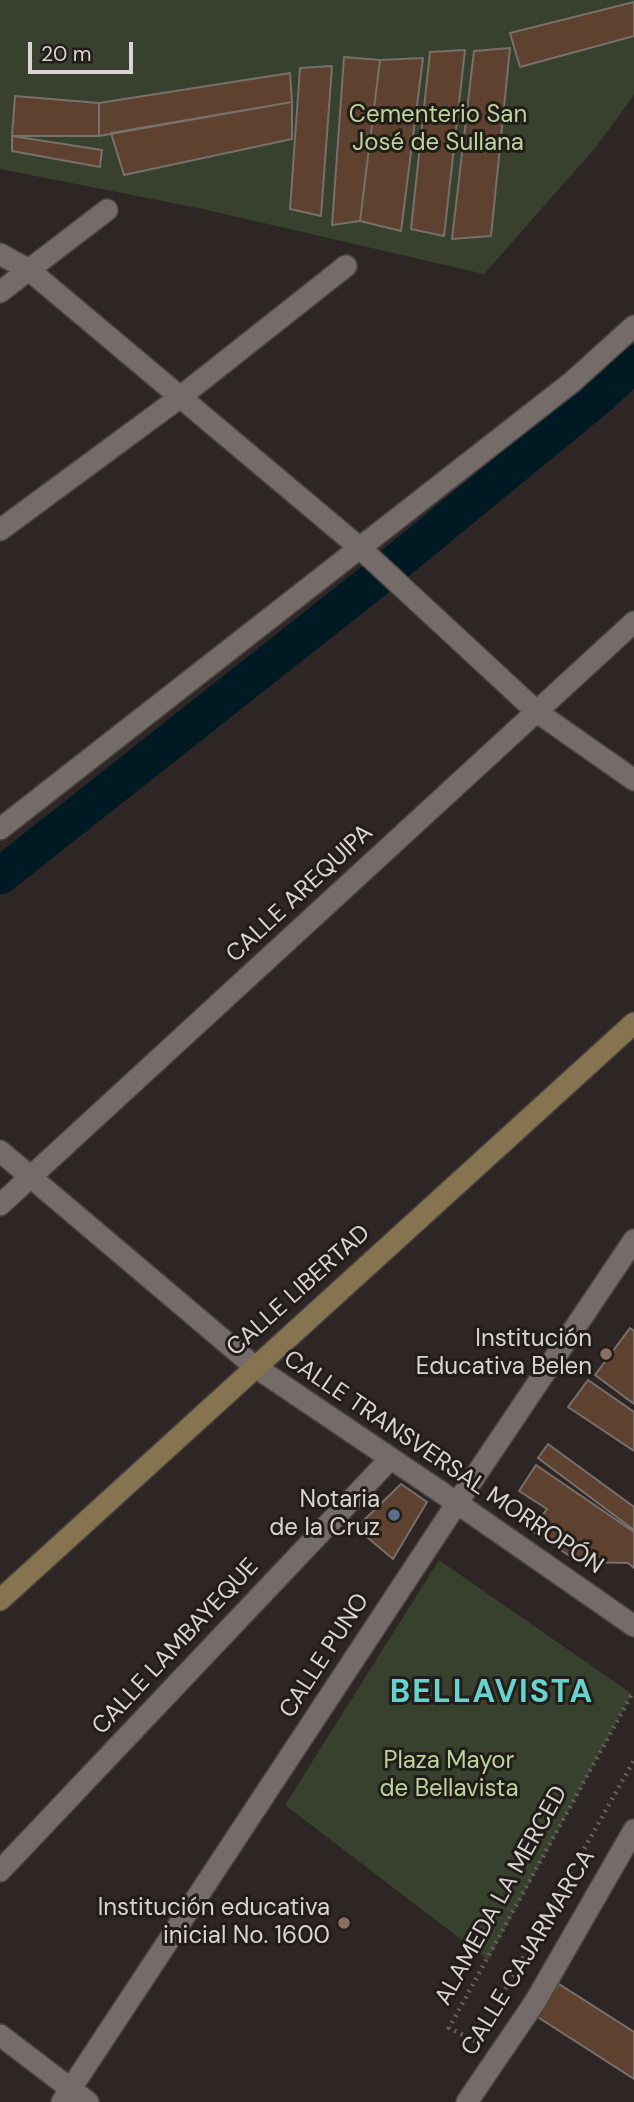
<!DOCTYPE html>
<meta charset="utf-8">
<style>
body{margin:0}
#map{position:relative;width:634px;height:2102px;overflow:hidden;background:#2d2624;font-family:"DM Sans",sans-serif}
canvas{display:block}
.scale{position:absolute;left:28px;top:42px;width:105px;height:32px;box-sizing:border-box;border:4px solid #dad5d3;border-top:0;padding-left:9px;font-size:21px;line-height:24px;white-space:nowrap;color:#dad5d3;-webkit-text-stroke:5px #231d1a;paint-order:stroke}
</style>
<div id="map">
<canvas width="634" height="2102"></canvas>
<div class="scale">20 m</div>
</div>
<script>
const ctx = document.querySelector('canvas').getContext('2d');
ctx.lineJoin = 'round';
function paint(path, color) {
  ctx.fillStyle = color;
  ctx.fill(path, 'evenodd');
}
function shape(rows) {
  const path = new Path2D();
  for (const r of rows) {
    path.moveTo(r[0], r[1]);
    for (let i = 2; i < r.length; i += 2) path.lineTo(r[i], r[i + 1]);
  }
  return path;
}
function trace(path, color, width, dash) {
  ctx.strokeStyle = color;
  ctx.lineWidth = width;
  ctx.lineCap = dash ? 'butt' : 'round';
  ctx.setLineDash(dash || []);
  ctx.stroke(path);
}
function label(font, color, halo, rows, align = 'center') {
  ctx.font = font + ' "DM Sans",sans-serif';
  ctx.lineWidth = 6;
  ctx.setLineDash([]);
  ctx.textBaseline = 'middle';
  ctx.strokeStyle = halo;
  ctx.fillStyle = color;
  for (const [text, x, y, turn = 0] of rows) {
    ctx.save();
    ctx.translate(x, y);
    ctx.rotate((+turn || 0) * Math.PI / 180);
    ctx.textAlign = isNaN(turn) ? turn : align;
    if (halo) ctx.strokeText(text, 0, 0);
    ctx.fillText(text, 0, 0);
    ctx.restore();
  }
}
paint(shape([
 [0,0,634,0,634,95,596,147,484,274,203,209,0,169],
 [439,1560,632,1694,488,1960,285,1805]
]), '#38412d');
trace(shape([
 [0,876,386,571,599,396,634,363]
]), '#001a24', 37);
const building = shape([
 [634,2,634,36,520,67,510,33,634,2],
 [510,48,491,236,452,239,474,51,510,48],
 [465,50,444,236,411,229,430,52,465,50],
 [344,57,380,60,360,221,332,225,344,57],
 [423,58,401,231,360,221,380,60,423,58],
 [332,66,321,216,290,209,300,68,332,66],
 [290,73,292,102,99,136,99,103,290,73],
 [15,96,99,103,99,136,12,136,15,96],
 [292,102,292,139,124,175,111,133,292,102],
 [12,136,102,150,100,167,12,151,12,136],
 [630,1328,634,1331,634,1404,595,1375,630,1328],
 [588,1380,634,1412,634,1451,568,1407,588,1380],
 [548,1444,634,1507,634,1530,538,1458,548,1444],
 [536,1465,634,1532,634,1568,628,1563,579,1562,531,1531,547,1509,519,1491,536,1465],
 [401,1484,427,1502,393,1559,356,1528,401,1484],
 [559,1984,634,2032,634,2079,536,2016,559,1984]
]);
paint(building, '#5e412f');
trace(building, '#78706c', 2);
const street = shape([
 [0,254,29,270,360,548,537,712,634,780],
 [0,292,107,210],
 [0,530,179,398,346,266],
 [0,829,572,382,634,326],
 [0,1151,254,1366,457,1503,634,1626],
 [0,1205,634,622],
 [0,1871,390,1459],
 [0,2035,88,2102],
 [62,2102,457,1503,634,1240],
 [467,2102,535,2002,634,1830]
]);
const secondary = shape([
 [0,1600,634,1023]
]);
trace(street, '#484240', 24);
trace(secondary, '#484240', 24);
trace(shape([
 [502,1995,634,1760],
 [475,2041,449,2028,632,1694,634,1695]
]), '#66605e', 4.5, [2, 5]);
trace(street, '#756c69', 21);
trace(secondary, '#85744f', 21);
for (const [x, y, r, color] of [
 [606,1354,7,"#8d6e63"],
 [394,1515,7,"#5c6f8a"],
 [344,1923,7,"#8d6e63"]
]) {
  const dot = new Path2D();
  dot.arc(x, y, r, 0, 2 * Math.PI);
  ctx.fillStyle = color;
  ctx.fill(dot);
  trace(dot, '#231d1a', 2.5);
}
label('24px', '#bbd59d', '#231d1a', [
 ["Cementerio San",438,116],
 ["José de Sullana",438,144],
 ["Plaza Mayor",449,1762],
 ["de Bellavista",449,1790]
]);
label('24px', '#dad5d3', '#231d1a', [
 ["CALLE AREQUIPA",300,894,-43],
 ["CALLE LIBERTAD",299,1291,-42],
 ["CALLE TRANSVERSAL MORROPÓN",443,1463,34],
 ["CALLE LAMBAYEQUE",176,1647,-47],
 ["CALLE PUNO",325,1656,-57],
 ["ALAMEDA LA MERCED",502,1896,-61],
 ["CALLE CAJARMARCA",529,1953,-59]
]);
label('24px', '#dad5d3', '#231d1a', [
 ["Institución",592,1340],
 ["Educativa Belen",592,1368],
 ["Notaria",380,1501],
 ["de la Cruz",380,1529],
 ["Institución educativa",330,1909],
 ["inicial No. 1600",330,1937]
], 'right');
ctx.letterSpacing = '2px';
label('bold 32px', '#67d3cf', '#231d1a', [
 ["BELLAVISTA",492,1694]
]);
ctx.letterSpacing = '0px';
</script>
